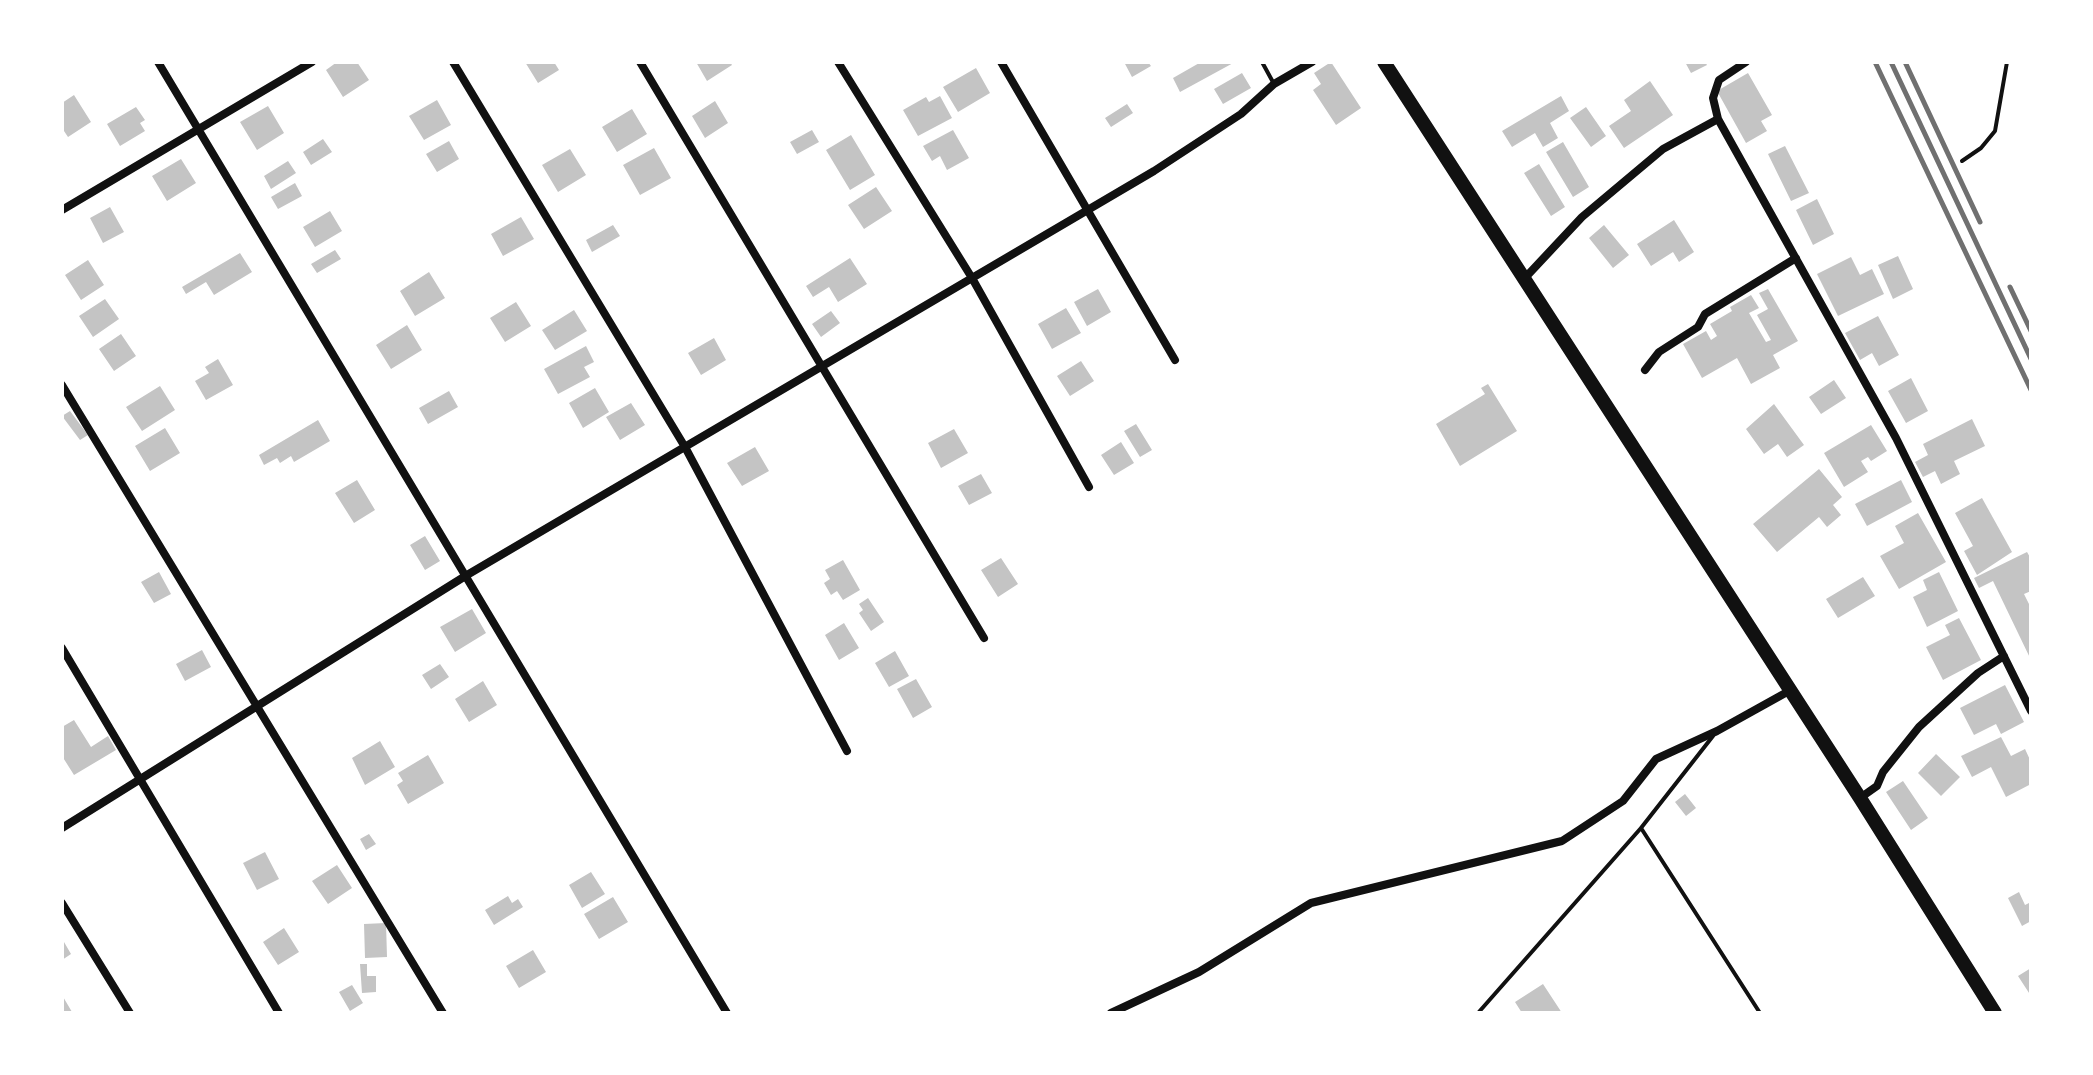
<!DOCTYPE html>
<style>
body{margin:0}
#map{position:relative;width:2093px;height:1075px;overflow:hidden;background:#fff;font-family:"Times New Roman",serif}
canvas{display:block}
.frame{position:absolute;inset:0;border:64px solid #fff;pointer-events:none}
</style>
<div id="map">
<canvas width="2093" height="1075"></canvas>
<div class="frame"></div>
</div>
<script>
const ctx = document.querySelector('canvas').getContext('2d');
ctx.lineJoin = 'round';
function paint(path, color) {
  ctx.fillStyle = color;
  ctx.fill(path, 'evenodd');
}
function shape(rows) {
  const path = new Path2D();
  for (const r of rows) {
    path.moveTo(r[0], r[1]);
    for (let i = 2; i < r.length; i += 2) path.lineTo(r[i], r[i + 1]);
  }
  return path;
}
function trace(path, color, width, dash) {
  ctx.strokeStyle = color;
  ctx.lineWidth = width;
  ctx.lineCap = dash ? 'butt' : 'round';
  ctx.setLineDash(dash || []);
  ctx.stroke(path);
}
paint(shape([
 [337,62,357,62,369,80,343,97,326,70],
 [525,62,554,62,559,70,538,83],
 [696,62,730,62,732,65,707,81],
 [1124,62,1148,62,1151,66,1132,77],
 [1201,62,1235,62,1180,92,1173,78],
 [1331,62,1361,108,1336,125,1313,90,1321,84,1314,73],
 [1685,62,1705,62,1707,65,1691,73],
 [976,68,990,93,958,112,943,87],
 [1242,73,1251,88,1223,104,1214,89],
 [1748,73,1772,115,1761,121,1767,131,1746,143,1717,91],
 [1650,81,1673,115,1624,148,1609,126,1631,111,1624,100],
 [74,95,91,122,68,137,62,128,62,103],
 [940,96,952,118,918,136,903,110,926,97,929,102],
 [1561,96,1569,111,1550,123,1558,138,1543,147,1535,133,1512,147,1502,131],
 [437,100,451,125,424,140,409,116],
 [715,101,728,123,705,138,692,116],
 [1127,104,1133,113,1111,127,1105,118],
 [268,106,284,133,257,150,240,122],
 [136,107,145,120,140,123,145,131,120,146,107,124],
 [1586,107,1606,136,1591,147,1570,118],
 [632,109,647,134,617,152,602,127],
 [812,130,819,142,797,154,790,142],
 [953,130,969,158,947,170,940,156,932,161,923,146],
 [851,135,875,175,850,190,826,150],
 [323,139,332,152,311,165,303,152],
 [449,141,459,159,437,172,426,154],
 [1563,142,1589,187,1573,197,1546,152],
 [1785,146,1809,193,1791,201,1768,154],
 [654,148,671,178,640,195,623,165],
 [570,149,586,175,558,192,542,165],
 [181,159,196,183,167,201,152,176],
 [288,161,296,173,271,189,264,176],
 [1539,164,1565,207,1551,216,1524,173],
 [295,183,302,196,278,209,271,197],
 [876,187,892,211,864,229,848,205],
 [1817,199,1834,234,1813,245,1796,210],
 [110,207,124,232,103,243,90,218],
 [330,211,342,231,315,247,303,227],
 [521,217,534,239,503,256,491,234],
 [1674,220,1694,252,1679,262,1673,252,1651,266,1637,244],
 [613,225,620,236,592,252,586,240],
 [1604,225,1629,255,1613,268,1589,238],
 [335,250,341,259,317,273,311,264],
 [240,253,252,272,214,295,206,282,186,294,182,287],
 [1898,256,1913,289,1893,299,1878,265],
 [1851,257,1860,275,1872,269,1884,294,1838,316,1817,274],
 [850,258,867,284,838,302,829,287,813,297,806,286],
 [88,260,104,285,81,300,65,275],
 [429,272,445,298,415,316,400,291],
 [1098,289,1111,312,1087,326,1074,302],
 [1768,289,1798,341,1773,355,1780,368,1751,384,1737,358,1702,378,1683,344,1706,331,1711,340,1717,336,1710,324,1732,311,1730,307,1751,295,1759,308,1749,313,1766,342,1771,340,1757,315,1768,309,1759,293],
 [105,299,119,319,93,337,79,316],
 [516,302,531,326,505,342,490,318],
 [1066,308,1081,333,1052,349,1038,324],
 [574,310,587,331,555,350,542,330],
 [831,311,840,323,821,337,812,324],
 [1878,316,1899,355,1879,366,1872,353,1860,360,1845,333],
 [407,325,422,350,391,369,376,345],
 [121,334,136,356,114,371,99,349],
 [714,338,726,360,701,375,688,353],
 [586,346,594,362,584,367,590,377,558,394,544,369],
 [218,359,233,385,206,400,195,381,209,373,205,367],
 [1081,361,1094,381,1070,396,1057,376],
 [1911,378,1928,411,1906,423,1888,391],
 [1834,380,1846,398,1821,414,1809,397],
 [1488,384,1517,431,1460,466,1436,424,1485,394,1481,388],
 [160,386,175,410,142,431,126,407],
 [595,388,609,412,583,428,569,403],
 [449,391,458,407,428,424,419,408],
 [631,403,645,425,620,440,606,417],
 [1774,404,1804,445,1787,457,1778,444,1764,454,1746,429],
 [70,411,88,435,80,440,62,416],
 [1972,419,1985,446,1954,461,1960,474,1941,484,1935,471,1923,477,1915,462,1928,455,1923,444],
 [318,420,330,441,294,462,291,456,280,463,277,458,264,465,259,455],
 [1136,424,1152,450,1140,457,1124,431],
 [1871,425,1887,451,1871,461,1868,457,1861,461,1868,472,1844,487,1824,453],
 [165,428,180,453,150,471,135,446],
 [954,429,968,453,941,468,928,443],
 [1121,442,1134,463,1114,475,1101,455],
 [755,447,769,471,742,486,727,463],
 [1819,469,1842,497,1833,505,1841,515,1827,527,1819,517,1777,552,1753,524],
 [981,474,992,493,969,505,958,486],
 [357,480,375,510,354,523,335,493],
 [1901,480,1912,502,1867,526,1855,504],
 [1982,498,2012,552,1977,575,1964,551,1973,546,1955,513],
 [1918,513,1946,562,1899,589,1880,556,1904,543,1895,526],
 [425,536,440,561,425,570,410,545],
 [2027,552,2031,559,2031,591,2024,594,2031,608,2031,660,1993,581,1979,588,1974,578],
 [1001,558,1018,584,998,597,981,570],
 [843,560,860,590,843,600,837,591,831,595,824,583,830,579,825,570],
 [159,572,171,594,154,603,141,582],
 [1939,572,1958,611,1927,627,1913,597,1927,590,1923,580],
 [1863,577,1875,596,1838,618,1826,599],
 [868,598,884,622,871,631,859,613,863,610,859,604],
 [472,609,486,633,455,652,440,627],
 [1959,618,1981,660,1943,680,1926,647,1950,635,1945,625],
 [844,623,859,648,839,660,825,635],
 [202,650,211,667,185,681,176,664],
 [895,651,909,676,889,687,875,663],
 [440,664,449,677,431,689,422,675],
 [916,679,932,707,913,718,897,689],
 [483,681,497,705,469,722,455,699],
 [2005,685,2024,722,2001,734,1996,724,1974,735,1960,708],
 [74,720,91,747,108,736,116,750,74,775,62,756,62,727],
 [2001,737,2011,756,2025,749,2031,762,2031,784,2006,797,1991,767,1972,777,1961,756],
 [380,741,395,767,365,785,352,758],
 [1936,754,1960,777,1941,796,1918,773],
 [428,755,444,783,408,804,397,785,403,781,398,773],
 [1903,781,1928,818,1911,830,1886,792],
 [1685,794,1696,808,1686,816,1675,802],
 [369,834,376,844,366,850,360,839],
 [265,852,279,879,257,890,243,863],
 [337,865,352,888,328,904,312,881],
 [591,872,605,894,582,908,569,885],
 [2019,892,2025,905,2031,902,2031,921,2022,926,2008,898],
 [508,896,512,903,518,899,523,907,494,925,485,910],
 [613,897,628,922,599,939,584,914],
 [386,923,387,957,365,958,364,924],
 [284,928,299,952,278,965,263,942],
 [64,942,71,954,62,960,62,943],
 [533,950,546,972,519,988,506,966],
 [360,964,367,964,367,976,376,976,376,992,362,993],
 [2031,968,2031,996,2018,976],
 [1543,984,1562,1013,1522,1013,1515,1002],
 [352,985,363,1003,350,1011,339,992],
 [62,995,72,1012,70,1013,62,1013]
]), '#c4c4c4');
trace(shape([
 [1262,62,1274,84],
 [1962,161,1981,148,1995,131,2007,62],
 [1641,828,1713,736],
 [1478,1013,1641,828,1760,1013]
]), '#111', 4);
trace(shape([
 [158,62,727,1013],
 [453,62,685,447,847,751],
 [640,62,984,638],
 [838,62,972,278,1089,487],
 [1001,62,1175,360],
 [1718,119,1713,98,1719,80,1746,62],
 [62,210,312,62],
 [1524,279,1582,217,1663,149,1718,119,1896,438,2031,711],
 [1645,370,1659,352,1698,327,1705,314,1796,258],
 [62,385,443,1013],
 [62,648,279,1013],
 [1860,798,1877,786,1883,772,1919,727,1978,673,2004,656],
 [62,828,467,575,1154,171,1241,114,1274,84,1312,62],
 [62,903,130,1013],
 [1111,1013,1199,972,1311,903,1562,841,1623,801,1656,759,1717,731,1789,691]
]), '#111', 8);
trace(shape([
 [1384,62,1860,798,1995,1013]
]), '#111', 14);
trace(shape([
 [1875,62,2031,390],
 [1891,62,2031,359],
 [1905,62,1980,222],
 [2010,287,2031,331]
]), '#707070', 5);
</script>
